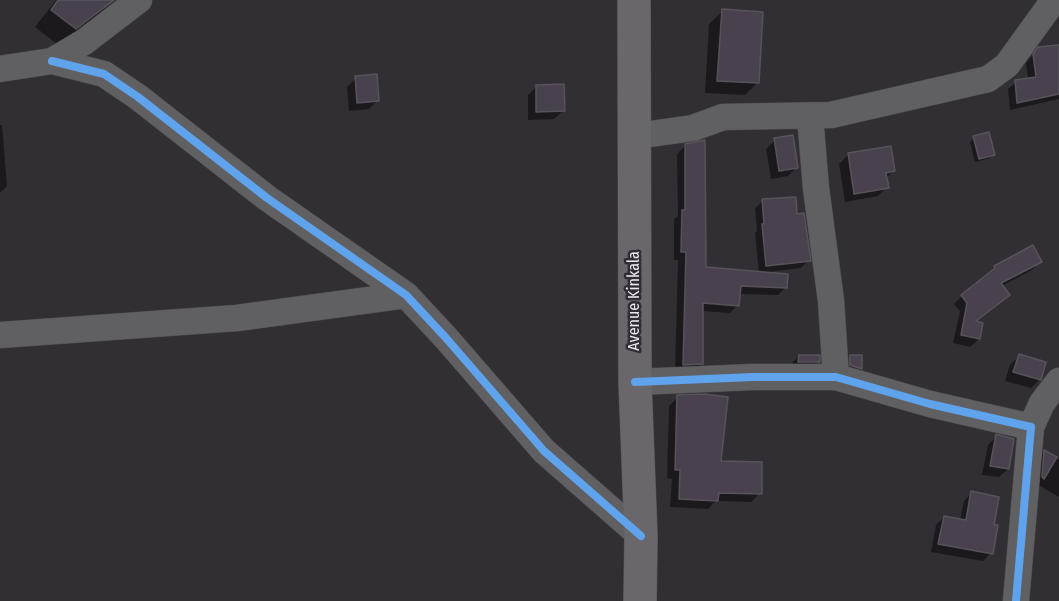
<!DOCTYPE html>
<style>
body{margin:0}
canvas{display:block;background:#322f34}
</style>
<canvas width="1059" height="601"></canvas>
<script>
const ctx = document.querySelector('canvas').getContext('2d');
ctx.lineJoin = 'round';
function paint(path, color) {
  ctx.fillStyle = color;
  ctx.fill(path, 'evenodd');
}
function shape(rows) {
  const path = new Path2D();
  for (const r of rows) {
    path.moveTo(r[0], r[1]);
    for (let i = 2; i < r.length; i += 2) path.lineTo(r[i], r[i + 1]);
  }
  return path;
}
function trace(path, color, width, dash) {
  ctx.strokeStyle = color;
  ctx.lineWidth = width;
  ctx.lineCap = dash ? 'butt' : 'round';
  ctx.setLineDash(dash || []);
  ctx.stroke(path);
}
function label(font, color, halo, rows, align = 'center') {
  ctx.font = font + ' "Fira Sans Condensed",sans-serif';
  ctx.lineWidth = 5;
  ctx.setLineDash([]);
  ctx.textBaseline = 'middle';
  ctx.strokeStyle = halo;
  ctx.fillStyle = color;
  for (const [text, x, y, turn = 0] of rows) {
    ctx.save();
    ctx.translate(x, y);
    ctx.rotate((+turn || 0) * Math.PI / 180);
    ctx.textAlign = isNaN(turn) ? turn : align;
    if (halo) ctx.strokeText(text, 0, 0);
    ctx.fillText(text, 0, 0);
    ctx.restore();
  }
}
paint(shape([
 [56,0,114,0,101,12,58,45,35,27],
 [723,11,758,82,745,95,705,93,709,24],
 [1059,47,1059,99,1010,110,1008,89,1016,82,1028,80,1026,63,1031,57,1039,49],
 [356,78,378,100,369,109,349,111,347,87],
 [537,86,563,111,554,119,528,120,528,95],
 [0,125,2,125,7,186,0,193],
 [974,138,994,154,990,158,975,162,970,142],
 [775,140,797,167,788,176,771,179,766,149],
 [685,146,704,268,759,273,755,233,757,231,755,208,763,201,795,215,809,260,801,268,768,272,786,287,778,295,739,294,738,305,730,313,702,311,702,363,694,371,675,372,678,260,674,260,674,219,678,216,677,154],
 [848,155,893,171,886,178,887,187,878,196,845,202,839,164],
 [1040,262,1032,270,1002,286,1008,295,975,323,979,339,970,347,953,343,960,311,954,304,962,296,995,267],
 [799,356,818,361,810,370,790,365],
 [1019,356,1040,379,1031,388,1005,381,1010,365],
 [678,397,719,463,760,493,751,502,716,501,708,509,670,507,672,479,667,478,669,406],
 [997,436,1008,469,999,477,982,475,988,445],
 [1044,452,1059,460,1059,497,1035,483,1037,459],
 [972,493,993,526,991,553,983,561,931,552,936,525,944,517,960,520,964,501]
]), '#0007');
const building = shape([
 [58,0,114,0,76,29,51,10,58,0],
 [722,9,763,12,759,83,717,81,722,9],
 [1059,45,1059,94,1017,103,1015,80,1036,77,1033,54,1038,47,1059,45],
 [377,74,379,101,357,103,355,76,377,74],
 [564,84,565,111,536,112,536,85,564,84],
 [989,132,995,155,979,159,973,136,989,132],
 [793,135,798,168,779,171,774,138,793,135],
 [705,140,706,267,788,274,787,288,741,286,739,306,703,303,703,364,683,365,686,252,681,252,682,210,685,210,685,144,705,140],
 [891,146,895,171,886,173,889,188,854,194,848,153,891,146],
 [796,197,797,214,804,213,811,261,766,266,762,224,764,224,762,199,796,197],
 [1033,245,1042,262,1001,283,1010,295,976,321,983,323,980,339,961,335,967,303,961,295,995,268,994,266,1033,245],
 [1019,354,1046,362,1041,380,1013,372,1019,354],
 [799,355,820,355,820,362,798,362,799,355],
 [850,355,862,355,862,369,850,365,850,355],
 [704,394,728,397,721,461,762,462,762,494,719,493,718,501,679,499,680,470,675,470,677,395,704,394],
 [996,434,1014,439,1009,469,990,466,996,434],
 [1044,450,1057,457,1044,479,1042,477,1044,450],
 [971,491,999,497,994,525,998,525,993,554,938,544,944,516,966,520,971,491]
]);
paint(building, '#4a414f');
trace(building, '#575459', 1.5);
const minor = shape([
 [52,61,104,74,138,97,267,198,406,295,446,338,544,451,641,536],
 [0,69,52,61,84,42,139,0],
 [810,116,816,188,831,301,836,377],
 [636,136,693,128,723,117,831,115,988,79,1007,65,1054,0],
 [0,335,237,318,406,295],
 [635,382,753,377,836,377,930,404,1031,427,1016,601],
 [1031,427,1042,403,1059,381]
]);
const major = shape([
 [634,0,635,382,641,536,640,601]
]);
trace(minor, '#504d51', 27);
trace(major, '#504d51', 34);
trace(minor, '#605f61', 26);
trace(major, '#69676b', 33);
trace(shape([
 [52,61,104,74,138,97,267,198,406,295,446,338,544,451,641,536],
 [635,382,753,377,836,377,930,404,1031,427,1016,601]
]), '#60a3ed', 8);
label('16px', '#ece8ef', '#322c37', [
 ["Avenue Kinkala",635,301,-90]
]);
</script>
